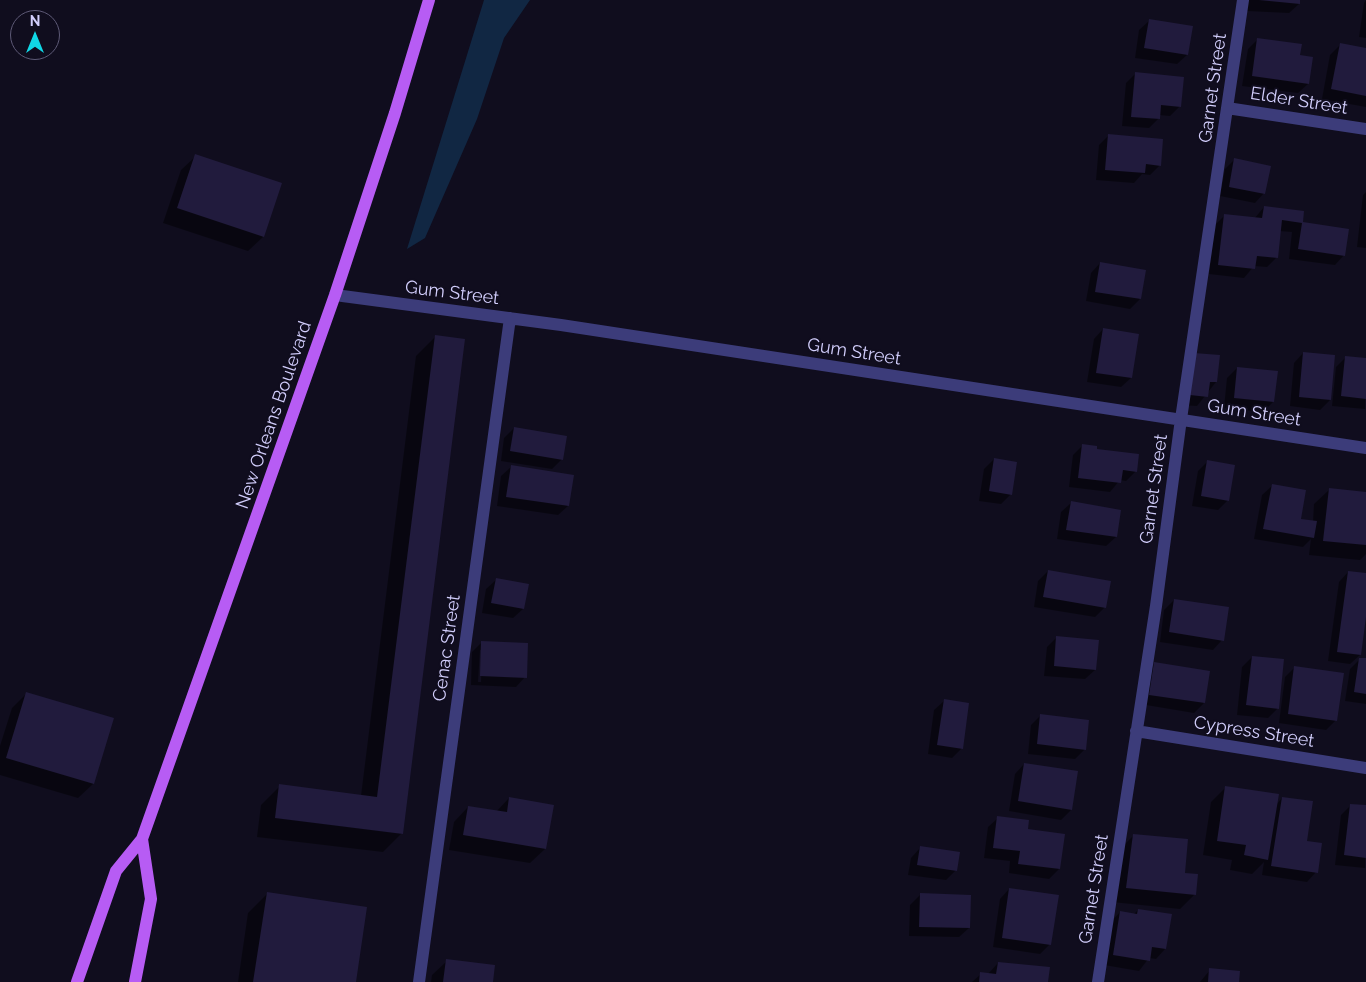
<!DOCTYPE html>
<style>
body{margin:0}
#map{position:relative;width:1366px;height:982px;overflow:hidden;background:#100d1e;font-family:Raleway,sans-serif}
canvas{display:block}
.north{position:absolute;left:10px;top:10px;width:50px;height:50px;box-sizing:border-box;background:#100d1e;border:1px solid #5e5a77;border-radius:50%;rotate:0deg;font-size:14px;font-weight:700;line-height:20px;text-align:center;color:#d2cefc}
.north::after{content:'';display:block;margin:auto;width:18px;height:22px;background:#10d7e6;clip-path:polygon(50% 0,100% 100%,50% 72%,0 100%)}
</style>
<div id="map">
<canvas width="1366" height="982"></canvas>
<div class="north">N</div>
</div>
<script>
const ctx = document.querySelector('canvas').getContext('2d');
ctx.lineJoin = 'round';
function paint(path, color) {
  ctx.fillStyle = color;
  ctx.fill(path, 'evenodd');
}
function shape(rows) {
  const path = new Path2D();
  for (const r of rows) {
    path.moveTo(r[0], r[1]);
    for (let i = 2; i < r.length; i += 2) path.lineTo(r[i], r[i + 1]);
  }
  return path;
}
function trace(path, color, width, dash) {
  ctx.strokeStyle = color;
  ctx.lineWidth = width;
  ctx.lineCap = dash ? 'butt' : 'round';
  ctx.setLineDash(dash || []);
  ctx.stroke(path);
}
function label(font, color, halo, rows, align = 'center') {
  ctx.font = font + ' Raleway,sans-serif';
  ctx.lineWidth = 4;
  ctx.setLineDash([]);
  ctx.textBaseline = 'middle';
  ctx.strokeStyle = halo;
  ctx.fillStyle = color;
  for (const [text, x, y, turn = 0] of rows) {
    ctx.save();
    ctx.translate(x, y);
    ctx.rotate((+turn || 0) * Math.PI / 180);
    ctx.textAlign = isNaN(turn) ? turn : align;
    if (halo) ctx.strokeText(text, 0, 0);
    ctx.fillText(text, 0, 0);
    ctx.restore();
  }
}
paint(shape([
 [484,0,530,0,504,38,477,119,425,238,407,249]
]), '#112743');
paint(shape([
 [1247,0,1299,0,1299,4,1289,13,1247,11],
 [1366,0,1366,38,1359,37,1364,3],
 [1149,21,1187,55,1177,64,1135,58,1139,30],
 [1258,39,1299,56,1308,84,1298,93,1242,86,1248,49],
 [1340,45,1366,49,1366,107,1322,99,1330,55],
 [1136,73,1180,106,1170,116,1159,115,1159,118,1149,128,1122,126,1126,83],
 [1109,135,1160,165,1150,175,1142,174,1134,183,1096,180,1099,145],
 [196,156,263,237,248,251,163,223,181,170],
 [1234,160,1264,193,1255,203,1220,196,1225,169],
 [1366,192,1366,248,1357,247,1363,195],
 [1264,207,1303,213,1301,223,1348,230,1344,255,1335,265,1289,259,1292,232,1279,231,1276,258,1267,267,1254,266,1244,278,1209,274,1215,225,1225,215,1254,219],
 [1100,263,1140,299,1130,309,1086,301,1091,273],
 [1103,329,1131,378,1121,387,1087,382,1094,339],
 [435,337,402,833,383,852,257,837,261,805,280,786,361,796,416,356],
 [1303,353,1330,400,1320,410,1290,406,1294,363],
 [1346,357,1366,359,1365,409,1332,406,1336,367],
 [1185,364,1216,382,1197,406,1181,405],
 [1237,368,1273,402,1263,412,1224,408,1227,378],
 [514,428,562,459,552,469,501,461,504,438],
 [1083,445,1096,450,1136,471,1126,481,1120,480,1110,492,1069,487,1073,455],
 [994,459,1011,494,1001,504,979,501,984,469],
 [1208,461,1228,500,1218,510,1192,506,1198,471],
 [511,467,568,506,558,515,497,506,501,476],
 [1272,486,1300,520,1313,522,1314,504,1329,490,1366,493,1366,554,1360,560,1309,555,1311,539,1303,547,1254,539,1262,495],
 [1071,503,1116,537,1106,546,1057,539,1061,512],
 [1048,571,1105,607,1095,617,1034,607,1038,581],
 [1348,572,1366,574,1366,608,1360,655,1350,664,1328,661,1339,582],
 [496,580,523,609,513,618,482,613,486,589],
 [1174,600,1222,640,1213,650,1160,642,1164,610],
 [1057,637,1095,670,1085,679,1044,676,1047,647],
 [482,642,525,677,516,687,471,685,472,652],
 [480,650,482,650,481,682,478,682],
 [1252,657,1278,708,1268,718,1237,715,1242,667],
 [1360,659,1366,660,1366,704,1345,701,1350,669],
 [1155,663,1204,703,1194,713,1140,704,1145,673],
 [1295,667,1336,720,1326,730,1279,723,1285,677],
 [26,694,112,719,93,784,78,798,0,775,0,746,12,708],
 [944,701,962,748,952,758,928,754,934,710],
 [1040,716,1085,749,1075,759,1028,754,1031,725],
 [1024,764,1077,772,1071,810,1061,820,1009,811,1015,774],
 [1226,787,1276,805,1282,798,1306,842,1316,872,1307,882,1262,875,1264,862,1252,874,1230,870,1232,860,1203,855,1211,802],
 [509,798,545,849,530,863,449,850,454,822,468,807,496,812],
 [1351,805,1366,807,1365,868,1335,865,1341,815],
 [998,818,1027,830,1059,869,1049,879,1009,873,1010,861,984,858,988,827],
 [1134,835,1183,874,1195,894,1180,909,1112,902,1119,850],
 [920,848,956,870,946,880,908,875,911,858],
 [1009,889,1050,944,1040,954,993,947,1000,899],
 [267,894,354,982,238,982,248,913],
 [920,895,969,928,959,937,909,936,910,905],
 [1138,910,1165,949,1156,959,1149,958,1139,971,1104,965,1111,922,1120,912,1134,914],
 [447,961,492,982,431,982,432,975],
 [998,963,1047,982,972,982,981,974,988,974],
 [1210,970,1238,982,1200,982]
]), '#0007');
paint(shape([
 [1259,0,1300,0,1300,4],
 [1149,19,1193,26,1188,55,1144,48],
 [1257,38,1302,44,1300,55,1313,57,1309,84,1252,76],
 [1340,43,1366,48,1366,96,1331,89],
 [1135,72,1184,77,1181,107,1161,105,1160,119,1131,117],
 [1108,134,1163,139,1161,166,1146,164,1145,173,1105,170],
 [195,154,282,183,264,237,177,208],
 [1234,158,1271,166,1265,194,1229,187],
 [1264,206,1304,211,1303,222,1349,229,1345,256,1298,249,1302,223,1282,220,1278,258,1257,256,1255,269,1218,265,1224,214,1262,218],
 [1100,262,1146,270,1141,299,1095,292],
 [1103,328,1139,334,1132,378,1096,373],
 [435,335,465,339,403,834,275,818,279,784,377,797],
 [1303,352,1335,355,1331,400,1299,397],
 [1194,353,1220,355,1217,382,1210,382,1208,397,1190,395],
 [1345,356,1366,358,1366,399,1341,396],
 [1237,367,1278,371,1274,402,1234,398],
 [514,427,567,436,563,460,510,451],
 [1082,444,1097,446,1097,449,1139,454,1137,472,1123,470,1121,483,1078,478],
 [994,458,1017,462,1012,495,989,491],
 [1207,460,1235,465,1229,501,1201,496],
 [511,465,574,475,569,506,506,497],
 [1272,484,1306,490,1301,519,1317,521,1314,538,1263,529],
 [1329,488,1366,492,1366,545,1323,541],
 [1071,501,1121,510,1117,537,1066,530],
 [1048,570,1111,581,1106,608,1043,597],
 [1348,571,1366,573,1366,617,1361,655,1337,652],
 [496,578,529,584,524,609,491,603],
 [1174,599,1229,607,1224,641,1169,632],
 [1056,636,1099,640,1096,670,1054,666],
 [481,641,528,643,527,678,480,676],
 [1252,656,1284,659,1279,709,1246,705],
 [1359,658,1366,658,1366,694,1354,692],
 [1154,662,1210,671,1205,703,1149,695],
 [1294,666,1344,673,1337,721,1288,714],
 [26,692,114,718,94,784,6,758],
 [944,699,969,703,963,749,937,745],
 [1040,714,1089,720,1086,750,1037,744],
 [1024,763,1078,771,1072,810,1018,801],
 [1225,786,1279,794,1268,860,1244,855,1246,845,1217,841],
 [509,797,554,805,546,849,463,835,468,806,507,812],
 [1282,797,1313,801,1307,841,1322,843,1318,873,1271,866],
 [1350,804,1366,805,1366,858,1344,855],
 [997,816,1029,820,1028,829,1065,834,1060,869,1018,864,1020,851,993,848],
 [1133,834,1188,839,1185,873,1198,874,1196,895,1126,888],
 [920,846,960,852,957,871,917,865],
 [1009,888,1059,895,1051,945,1002,938],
 [267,892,367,907,356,982,253,982],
 [920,893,971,895,970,928,919,927],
 [1138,909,1172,914,1166,949,1152,947,1150,961,1113,955,1120,911,1137,914],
 [446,959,495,965,493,982,443,982],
 [998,962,1050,967,1048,982,979,982,980,972,996,974],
 [1209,968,1240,971,1239,982,1208,982]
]), '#211b3d');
trace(shape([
 [1227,108,1366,129],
 [335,295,561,325,1366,448],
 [1136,731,1366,768],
 [419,982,510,318],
 [1098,982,1156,606,1181,419,1243,0]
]), '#3c3c7a', 12);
trace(shape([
 [77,982,116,871,142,839,335,295,395,113,429,0],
 [135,982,151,899,142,839]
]), '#b75cf4', 12);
label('18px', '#d2cefc', '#100d1e', [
 ["Garnet Street",1213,88,-82],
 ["Elder Street",1299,101,9],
 ["Gum Street",452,293,7],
 ["Gum Street",854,352,9],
 ["Gum Street",1254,413,9],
 ["New Orleans Boulevard",274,415,-71],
 ["Garnet Street",1154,489,-82],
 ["Cenac Street",447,648,-82],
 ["Cypress Street",1254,732,9],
 ["Garnet Street",1094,889,-81]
]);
</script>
